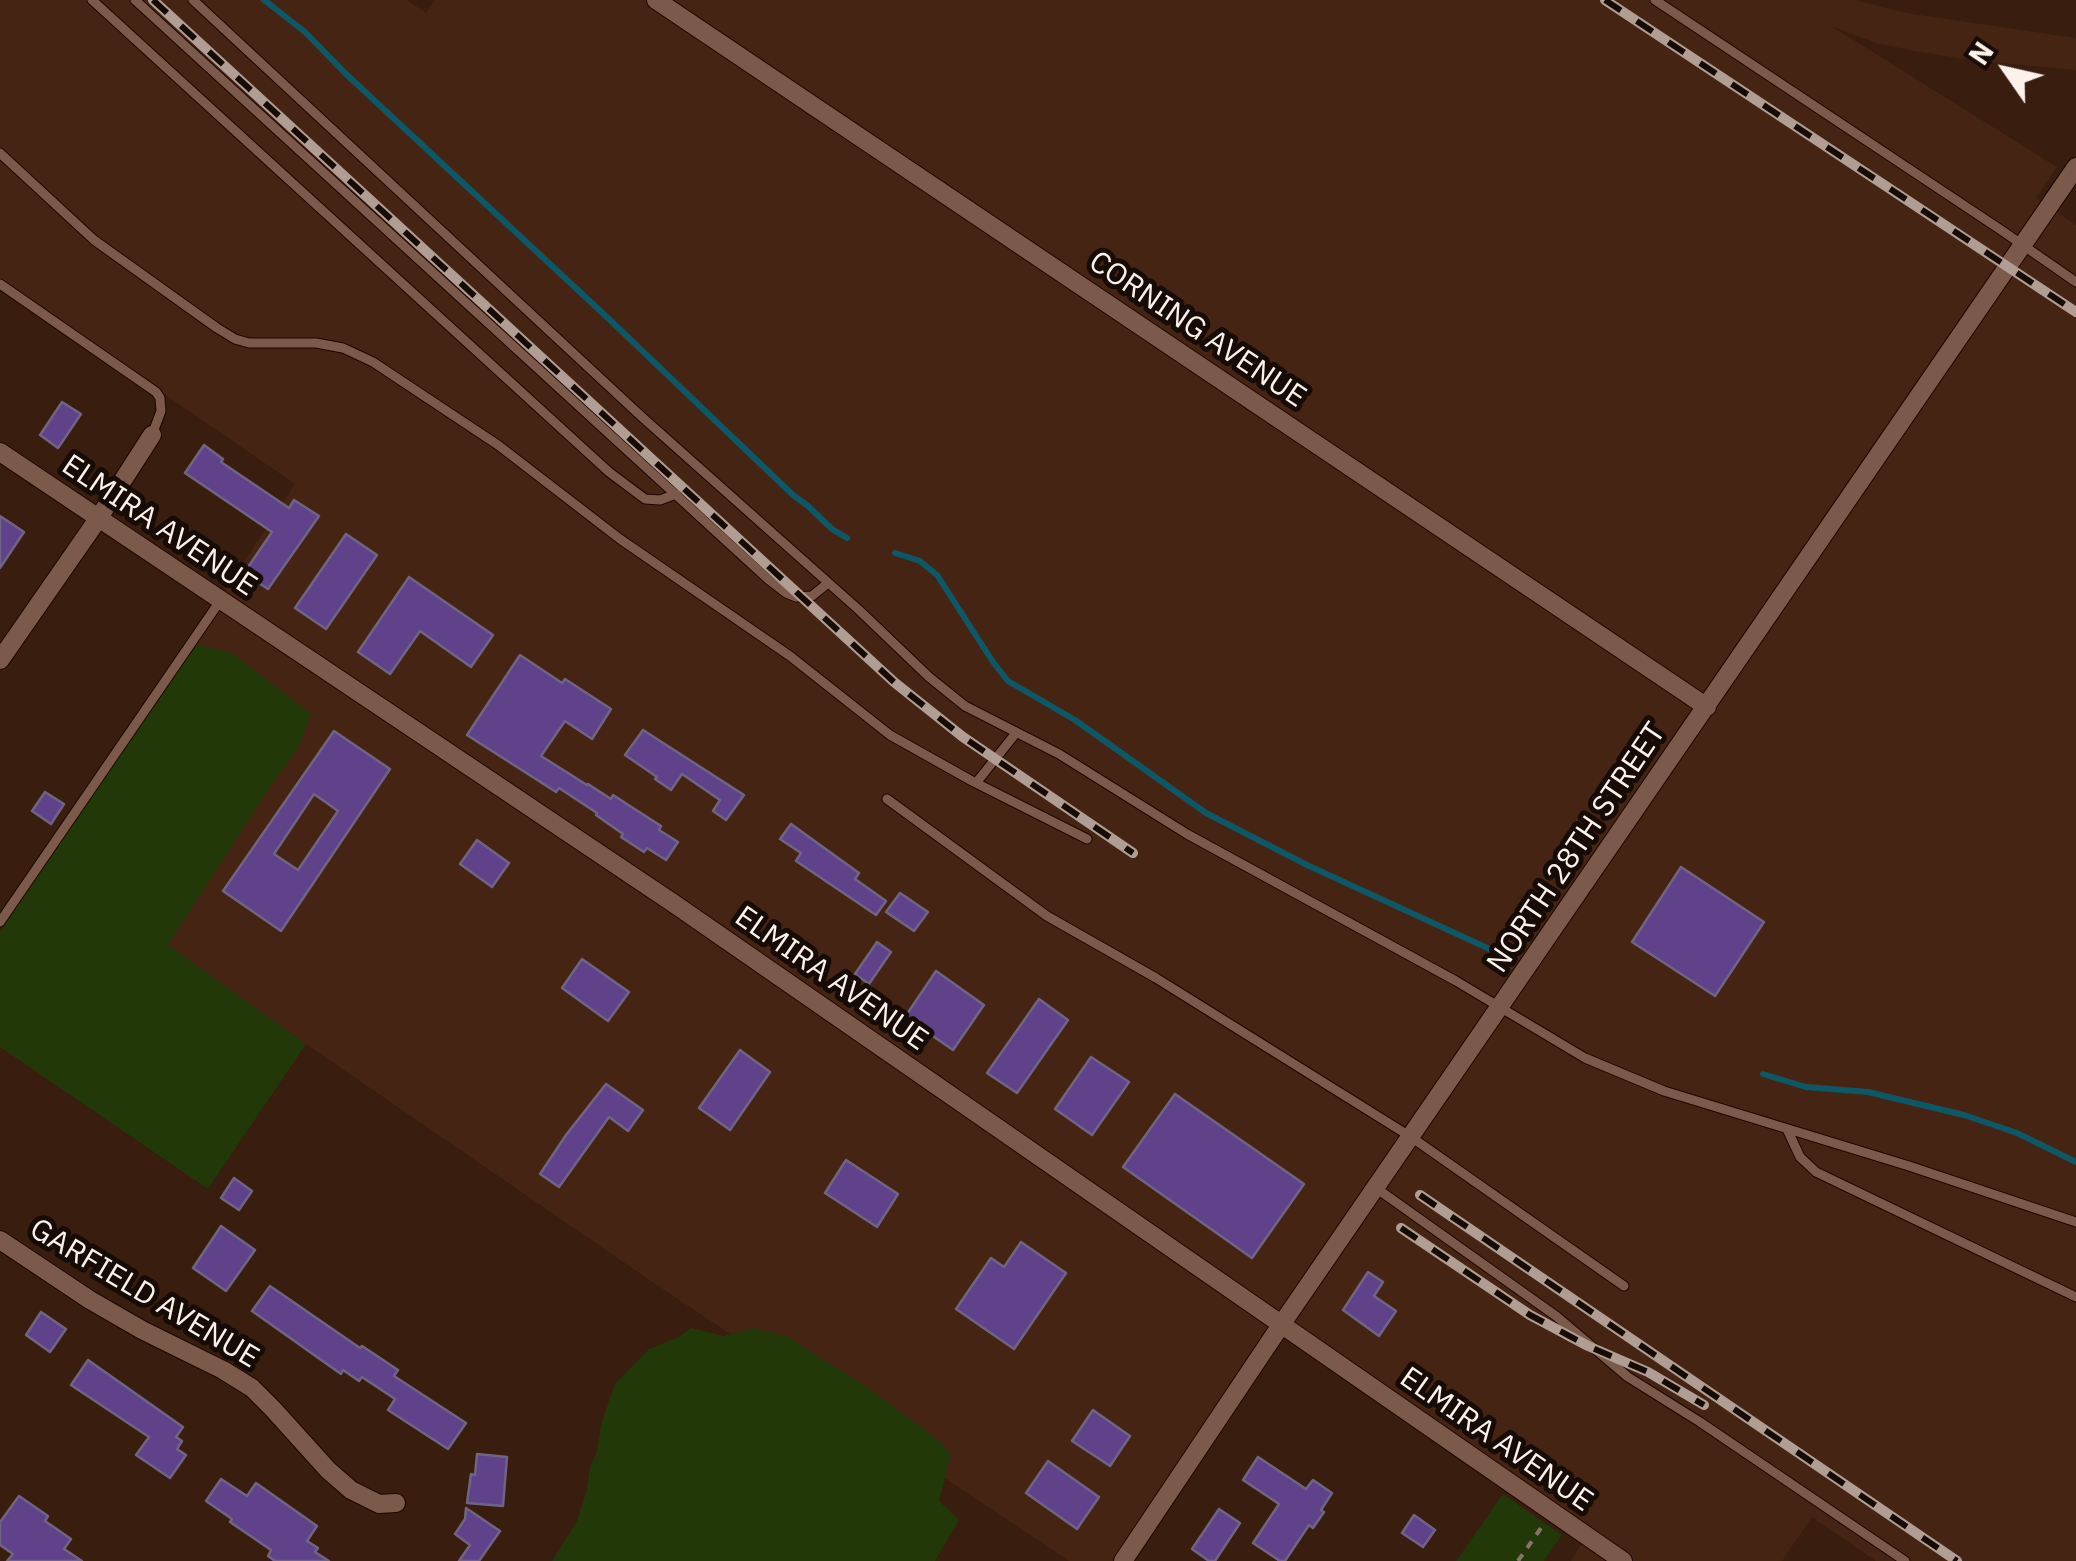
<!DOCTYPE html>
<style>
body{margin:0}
#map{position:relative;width:2076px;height:1561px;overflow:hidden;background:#391d0f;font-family:"IBM Plex Sans",sans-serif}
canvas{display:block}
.north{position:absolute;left:1956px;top:20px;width:100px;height:100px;-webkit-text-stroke:8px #170b06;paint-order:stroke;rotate:304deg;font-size:28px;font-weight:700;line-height:40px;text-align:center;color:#fdf1eb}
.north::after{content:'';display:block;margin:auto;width:35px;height:45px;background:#fdf1eb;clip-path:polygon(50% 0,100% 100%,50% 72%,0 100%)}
</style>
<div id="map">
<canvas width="2076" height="1561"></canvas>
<div class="north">N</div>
</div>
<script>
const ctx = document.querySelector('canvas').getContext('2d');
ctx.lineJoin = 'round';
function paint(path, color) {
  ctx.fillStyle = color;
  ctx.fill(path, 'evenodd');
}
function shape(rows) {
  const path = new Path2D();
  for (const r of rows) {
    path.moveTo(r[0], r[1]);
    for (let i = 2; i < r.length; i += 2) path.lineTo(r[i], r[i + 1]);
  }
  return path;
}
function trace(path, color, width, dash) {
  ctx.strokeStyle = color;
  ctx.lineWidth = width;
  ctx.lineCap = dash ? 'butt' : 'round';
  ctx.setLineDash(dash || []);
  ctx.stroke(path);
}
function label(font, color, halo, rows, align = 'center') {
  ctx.font = font + ' "IBM Plex Sans",sans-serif';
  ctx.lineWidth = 10;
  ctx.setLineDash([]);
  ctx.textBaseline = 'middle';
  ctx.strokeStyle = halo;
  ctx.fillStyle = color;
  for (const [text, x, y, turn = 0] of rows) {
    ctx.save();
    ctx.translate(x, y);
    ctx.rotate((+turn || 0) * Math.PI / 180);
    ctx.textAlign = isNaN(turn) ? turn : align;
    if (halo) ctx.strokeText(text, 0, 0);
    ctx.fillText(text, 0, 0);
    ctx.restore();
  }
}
paint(shape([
 [0,0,407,0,426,13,435,0,1855,0,1906,13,2076,38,2076,70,1970,60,1915,51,1876,43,1831,26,2057,167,2036,198,2076,225,2076,1561,1876,1561,1812,1517,1782,1561,1571,1561,1586,1536,1282,1326,1123,1561,1069,1561,645,1277,306,1044,167,945,271,785,298,748,191,643,295,484,0,281]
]), '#462413');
paint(shape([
 [191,643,232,653,311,714,298,748,271,785,168,945,306,1044,208,1189,0,1047,0,932],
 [691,1328,724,1336,754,1328,786,1336,870,1389,938,1440,951,1454,939,1501,959,1520,935,1561,552,1561,577,1521,587,1489,590,1467,597,1452,601,1424,615,1384,649,1349,679,1337],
 [1503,1494,1562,1535,1544,1561,1456,1561]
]), '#223809');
trace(shape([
 [264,0,305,32,346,74,610,320,793,495,808,506,832,529,847,538],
 [895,553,920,561,937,575,993,662,1008,681,1075,720,1206,813,1307,865,1496,952],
 [1763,1074,1806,1087,1868,1092,1964,1115,2017,1133,2076,1162]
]), '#0d5866', 6);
const building = shape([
 [62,402,81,414,58,448,40,435,62,402],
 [204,445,223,459,221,462,289,508,294,500,319,516,268,589,244,573,272,532,185,473,204,445],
 [0,516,24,532,0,568,0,516],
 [346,534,377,555,326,629,295,608,346,534],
 [409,577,493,635,471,667,420,631,390,674,358,652,409,577],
 [520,655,562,683,565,679,611,709,592,739,565,721,541,756,587,785,588,784,611,799,613,795,661,826,659,830,678,842,666,860,647,848,644,852,621,837,623,834,596,815,597,813,559,788,556,792,467,735,520,655],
 [643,730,744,795,726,820,713,811,720,800,682,774,671,790,655,779,657,777,625,755,643,730],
 [334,731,390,769,281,931,223,891,334,731],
 [314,794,338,811,298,870,274,854,314,794],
 [45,792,64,804,51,824,32,811,45,792],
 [791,824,859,873,855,879,886,901,876,915,796,861,801,853,780,839,791,824],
 [477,840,509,863,492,887,460,864,477,840],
 [1681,867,1764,922,1715,996,1632,942,1681,867],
 [900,893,928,912,914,931,886,912,900,893],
 [877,942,891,952,869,984,855,974,877,942],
 [582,959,629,992,608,1021,562,988,582,959],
 [936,971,984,1005,953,1050,905,1017,936,971],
 [1039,999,1068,1020,1017,1093,987,1073,1039,999],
 [740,1050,770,1072,730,1130,699,1108,740,1050],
 [1091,1057,1129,1082,1092,1135,1055,1109,1091,1057],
 [606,1084,643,1110,628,1131,609,1117,559,1187,540,1174,566,1135,606,1084],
 [1175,1094,1304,1184,1252,1258,1123,1167,1175,1094],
 [846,1160,898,1194,877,1227,825,1193,846,1160],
 [234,1178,252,1191,239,1210,221,1198,234,1178],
 [221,1226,255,1250,226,1291,193,1268,221,1226],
 [1021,1242,1066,1273,1014,1349,956,1309,991,1258,1004,1267,1021,1242],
 [1368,1272,1383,1282,1374,1296,1396,1311,1379,1336,1343,1310,1368,1272],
 [270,1286,360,1348,362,1346,398,1370,394,1376,466,1423,448,1449,388,1410,395,1399,362,1377,359,1381,343,1370,341,1374,252,1311,270,1286],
 [41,1312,66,1329,50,1352,26,1335,41,1312],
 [88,1360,183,1427,176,1437,182,1441,177,1449,186,1455,170,1478,136,1455,149,1437,71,1385,88,1360],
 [1093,1410,1130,1436,1110,1466,1072,1441,1093,1410],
 [477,1454,507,1457,503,1506,467,1503,471,1474,475,1475,477,1454],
 [1258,1457,1306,1489,1313,1480,1332,1493,1321,1510,1324,1512,1313,1528,1309,1525,1285,1561,1280,1561,1253,1543,1279,1504,1243,1480,1258,1457],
 [1048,1461,1099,1497,1077,1529,1026,1493,1048,1461],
 [221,1479,247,1496,256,1483,317,1526,307,1541,318,1548,315,1552,329,1561,275,1561,268,1556,271,1550,230,1522,232,1519,206,1501,221,1479],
 [19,1496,48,1516,45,1521,71,1539,64,1549,82,1561,7,1561,13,1554,0,1545,0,1522,19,1496],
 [466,1508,500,1531,479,1561,459,1561,470,1545,455,1534,465,1519,466,1508],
 [1219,1509,1240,1523,1215,1561,1209,1561,1192,1549,1219,1509],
 [1414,1515,1435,1530,1423,1547,1402,1533,1414,1515]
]);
paint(building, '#60428a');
trace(building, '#6f6483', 2.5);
const service = shape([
 [92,0,609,472,645,499,660,500,676,494],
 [135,0,769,580,786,593,796,597,812,596,828,583],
 [193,0,642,417,859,610,929,677,965,706,1059,754,1187,834,1456,981,1585,1058,1664,1091,1909,1166,2076,1222],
 [1655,0,2001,230,2076,282],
 [0,153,94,240,217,328,235,339,249,343,316,343,343,348,373,362,498,445,620,539,790,656,890,735,972,781,1087,839],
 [0,284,156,392,160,398,161,411,152,435],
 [976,783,1016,733],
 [887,799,1047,916,1156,978,1411,1137,1624,1286],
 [0,922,220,601],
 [1787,1129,1800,1157,1816,1172,2076,1297],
 [1376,1188,1556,1316,1628,1377,1700,1422,1905,1561]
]);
const minor = shape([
 [656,0,1707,707],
 [0,452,673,903,1623,1561],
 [0,660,98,519,152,435],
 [0,1240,90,1300,142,1330,223,1370,252,1388,273,1409,328,1470,351,1490,379,1504,396,1503],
 [1123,1561,1281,1325,2076,167]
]);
trace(service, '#1f0600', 11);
trace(minor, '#1f0600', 20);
trace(shape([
 [1518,1561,1541,1528]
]), '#887368', 4, [8, 8]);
trace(service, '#7b5a4b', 9);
trace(minor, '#7b5a4b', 18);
const rail = shape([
 [153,0,894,682,963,737,1133,853],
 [1605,0,2076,312],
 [1420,1195,1957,1561],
 [1401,1228,1530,1315,1588,1346,1648,1372,1704,1405]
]);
trace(rail, '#b09e95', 10);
trace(rail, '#170b06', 6, [19]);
label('30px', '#fdf1eb', '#170b06', [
 ["CORNING AVENUE",1197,330,34],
 ["ELMIRA AVENUE",159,526,34],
 ["NORTH 28TH STREET",1577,848,-56],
 ["ELMIRA AVENUE",831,979,35],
 ["GARFIELD AVENUE",144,1294,31],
 ["ELMIRA AVENUE",1496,1440,35]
]);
</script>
